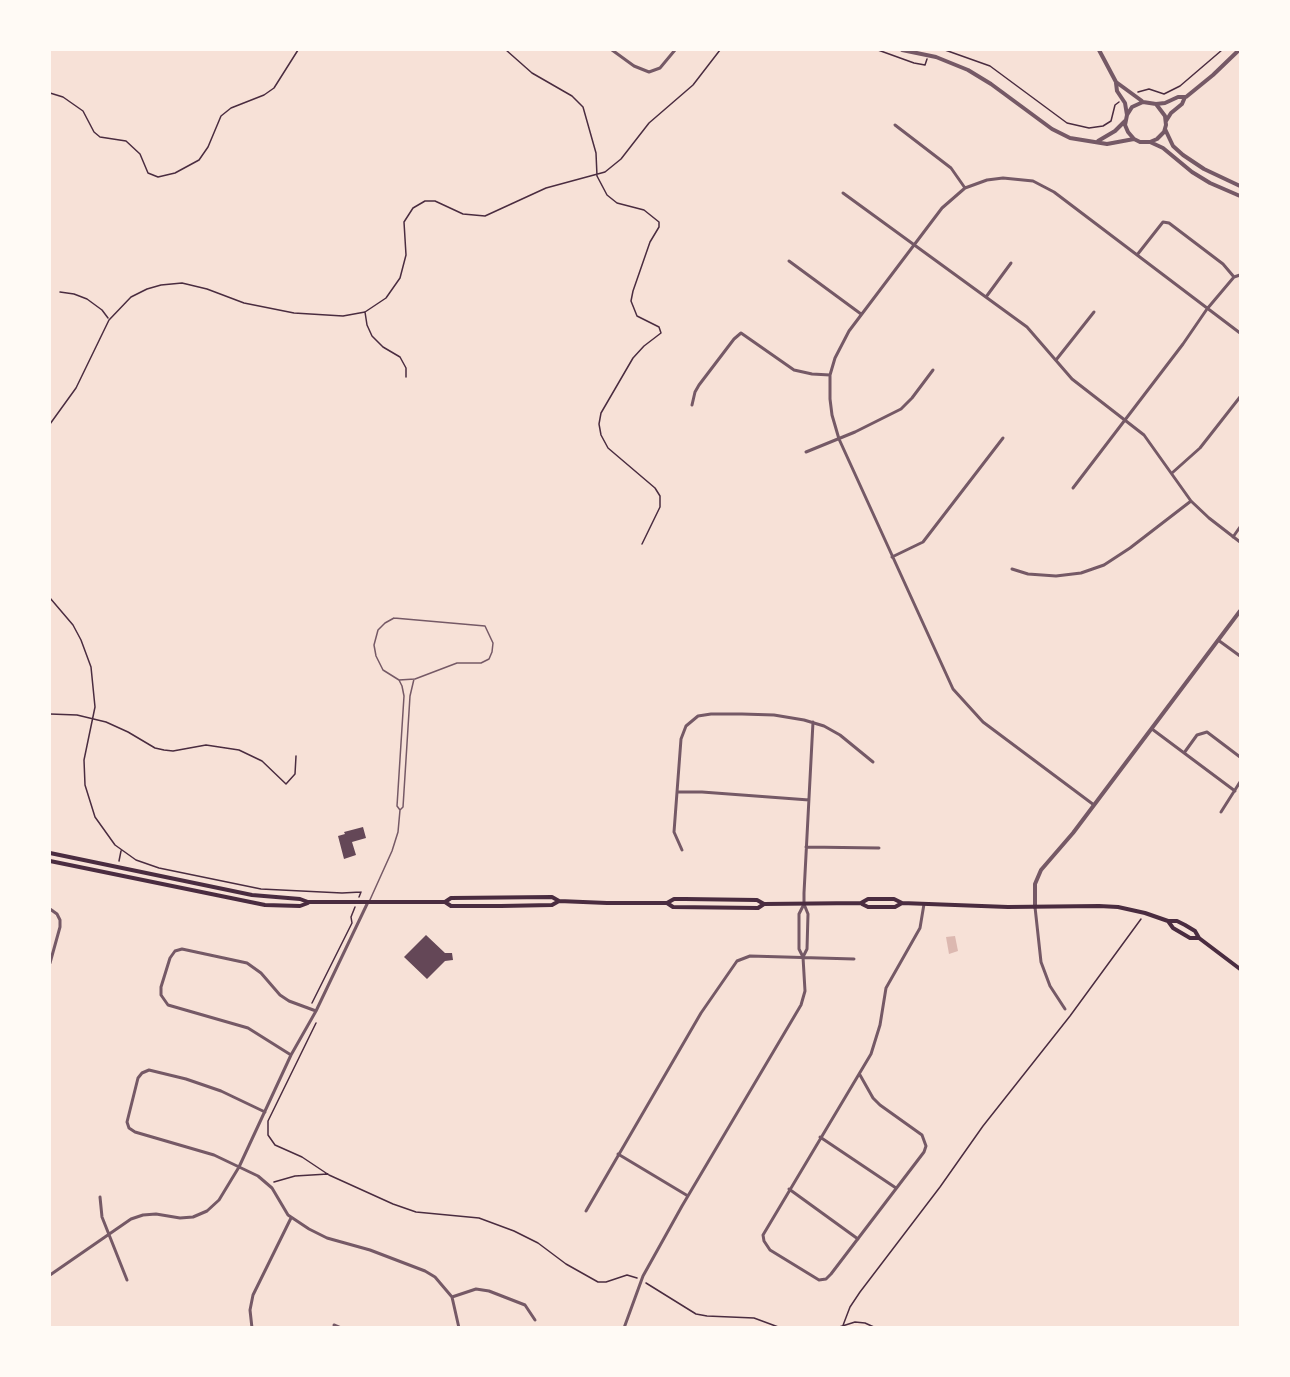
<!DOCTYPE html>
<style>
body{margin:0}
#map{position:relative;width:1290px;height:1377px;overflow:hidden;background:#f7e1d7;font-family:Merriweather,serif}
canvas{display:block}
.frame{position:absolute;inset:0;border:51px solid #fffaf5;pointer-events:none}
</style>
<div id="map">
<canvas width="1290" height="1377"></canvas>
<div class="frame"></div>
</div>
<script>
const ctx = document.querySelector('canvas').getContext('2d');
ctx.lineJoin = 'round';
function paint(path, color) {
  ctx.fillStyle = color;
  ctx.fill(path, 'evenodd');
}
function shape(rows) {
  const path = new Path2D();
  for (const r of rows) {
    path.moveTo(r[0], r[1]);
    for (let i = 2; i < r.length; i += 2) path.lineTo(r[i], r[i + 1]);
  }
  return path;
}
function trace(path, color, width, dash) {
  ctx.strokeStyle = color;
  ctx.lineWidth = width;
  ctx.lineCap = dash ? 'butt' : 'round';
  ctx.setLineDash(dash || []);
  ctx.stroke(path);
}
paint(shape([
 [955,936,958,951,949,954,946,937]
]), '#dcb8b0');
paint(shape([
 [363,827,366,838,352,842,356,855,344,859,338,836,345,834,344,832],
 [426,935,445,953,452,953,453,960,445,961,427,979,404,957]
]), '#644757');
trace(shape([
 [506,50,532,73,572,96,583,107,596,153,597,176,607,195,617,203,644,210,659,222,659,227,650,242,633,291,631,301,637,316,659,327,661,333,644,346,633,358,601,413,599,424,601,435,608,448,655,488,660,496,660,507,642,544],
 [878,50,914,63,925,65,927,59],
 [945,50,990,66,1067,123,1089,128,1103,126,1111,121,1115,105,1119,102],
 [1138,92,1149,89,1164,94,1180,86,1222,50],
 [50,93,63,97,83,111,94,132,100,137,126,141,140,154,148,173,158,177,175,173,199,160,208,147,221,116,231,108,264,95,274,88,298,50],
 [60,292,74,294,87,299,102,310,108,318],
 [365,312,367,325,372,336,383,347,400,357,406,368,406,377],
 [50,424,76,388,109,320,131,297,147,289,161,285,182,283,207,289,244,303,294,313,343,316,365,312,386,298,400,278,406,255,404,222,413,208,425,201,435,201,463,214,485,216,546,188,605,172,621,159,649,123,693,85,720,50],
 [50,598,73,625,81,640,91,667,95,707,84,760,85,785,95,817,115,845,136,860,159,868,261,889,342,893,361,892],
 [50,714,77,715,106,722,128,732,155,748,164,750,173,751,206,745,239,750,262,761,286,784,295,774,296,756],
 [119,861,121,851],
 [359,897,361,892],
 [312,1003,352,923,351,917,355,907],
 [316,1023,268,1121,268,1135,275,1145,302,1157,329,1175,393,1204,416,1212,479,1218,514,1231,538,1243,566,1264,598,1282,606,1282,627,1275,637,1278],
 [274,1182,295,1176,328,1174],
 [646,1283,696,1314,707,1316,754,1318,781,1328],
 [836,1328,855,1322,865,1323,876,1328],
 [842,1328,850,1307,860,1292,940,1187,983,1126,1070,1016,1141,919]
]), '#4a2c40', 1.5);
trace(shape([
 [394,618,485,626,493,643,492,652,489,659,481,663,457,663,415,679,399,680,383,670,376,656,374,645,378,630,385,623,394,618],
 [400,810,403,807,410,696,414,679],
 [369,902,392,851,398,832,400,810,397,806,404,696,402,686,399,680]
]), '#755966', 1.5);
trace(shape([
 [612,50,634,66,649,72,660,68,675,50],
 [895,125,951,168,965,188],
 [843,193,1027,327,1072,379,1144,435,1191,501,1209,518,1240,542],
 [1137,255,1163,222,1169,223,1223,264,1234,277],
 [789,261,861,314],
 [986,297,1011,263],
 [1056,360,1094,312],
 [692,405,695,392,699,385,734,339,741,333,794,370,812,374,830,375],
 [806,452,855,432,901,409,912,398,933,370],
 [1172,473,1200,448,1240,397],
 [1073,488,1183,344,1207,309,1234,277,1240,275],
 [1233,537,1240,527],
 [892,557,923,542,1003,438],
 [1012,569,1028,574,1056,576,1081,573,1104,565,1130,548,1191,501],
 [1218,640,1240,656],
 [1152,729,1235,791],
 [1184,753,1197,735,1207,732,1240,757],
 [677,792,702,792,809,800],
 [1094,805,983,722,953,689,839,439,832,415,830,399,830,375,835,358,849,331,942,208,965,188,987,180,1003,178,1033,181,1054,192,1240,333],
 [1221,812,1240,782],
 [806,847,879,848],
 [682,850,674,832,681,739,686,726,698,716,711,714,742,714,774,715,804,720,824,726,840,735,873,762],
 [1035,907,1041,962,1050,986,1065,1009],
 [50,909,57,914,60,920,60,927,50,963],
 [803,957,807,949,808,914,804,904,804,893,813,722],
 [291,1055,248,1028,168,1005,161,995,161,987,170,958,175,951,182,949,247,963,261,973,280,995,289,1001,316,1011],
 [860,1075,873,1098,880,1105,922,1135,926,1146,924,1152,831,1274,826,1279,819,1280,770,1250,764,1241,763,1235,871,1054,880,1025,886,988,920,928,924,904],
 [265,1112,221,1091,186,1079,149,1070,142,1073,138,1078,127,1122,129,1128,135,1132,214,1155,258,1176,272,1188,288,1215,309,1229,327,1238,370,1250,425,1271,435,1277,452,1297,459,1328],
 [820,1137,896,1188],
 [618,1154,688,1196],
 [789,1189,858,1239],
 [100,1197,102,1217,127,1280],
 [586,1211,701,1013,737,961,750,956,854,959],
 [50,1275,131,1219,143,1215,156,1214,180,1218,193,1217,207,1211,219,1200,239,1167,291,1055,316,1011,368,902],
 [452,1297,476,1289,489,1291,525,1305,535,1320],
 [334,1325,341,1328],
 [252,1328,250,1310,253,1295,291,1218],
 [624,1328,643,1276,682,1206,801,1005,805,991,803,957,799,949,799,914,804,904]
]), '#755966', 3);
trace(shape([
 [902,50,936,57,968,70,991,84,1052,129,1070,138,1107,144,1134,139],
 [1099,50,1116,82,1142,101],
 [1116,83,1117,91,1125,103,1127,115],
 [1156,104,1165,116,1166,125,1164,132,1157,139,1150,142,1140,142,1134,139,1128,132,1125,125,1127,115,1132,107,1143,102,1156,104,1165,103,1178,97,1186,97,1213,75,1239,50],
 [1166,121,1171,113,1182,104,1185,97],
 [1165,129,1173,146,1183,155,1204,169,1240,186],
 [1098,141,1115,131,1125,121],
 [1150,142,1163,148,1192,172,1210,183,1240,196],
 [1035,907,1035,884,1041,870,1073,833,1240,611]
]), '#755966', 4);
trace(shape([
 [50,853,252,895,300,899,308,902,445,902,451,898,552,897,559,901,607,903,667,903,674,899,685,899,757,900,764,904],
 [50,861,265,905,300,906,308,903],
 [445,902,451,906,501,906,552,905,559,901],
 [667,903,673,907,758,908,764,904,861,903,868,899,894,899,902,903,1008,907,1099,906,1118,907,1145,913,1168,921,1177,921,1185,925,1195,931,1199,938,1240,969],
 [862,904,868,907,895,907,902,903],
 [1168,921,1173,928,1190,938,1199,938]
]), '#4a2c40', 4);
</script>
